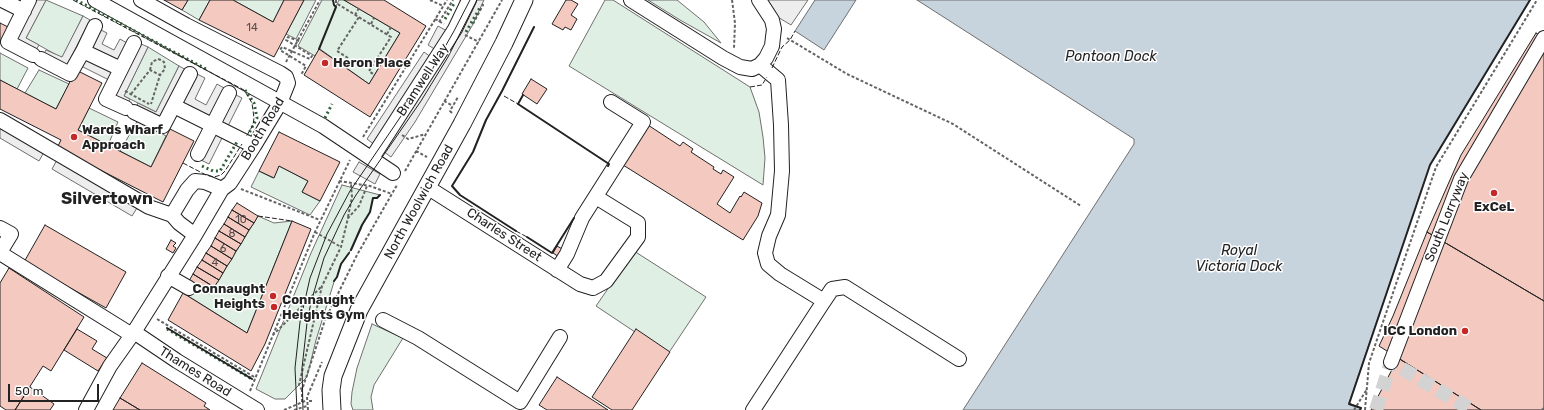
<!DOCTYPE html>
<style>
body{margin:0}
#map{position:relative;width:1544px;height:410px;overflow:hidden;background:#fff;font-family:Rubik,sans-serif}
canvas{display:block}
.scale{position:absolute;left:8px;top:384px;width:91px;height:18px;box-sizing:border-box;border:2px solid #222;border-top:0;padding-left:5px;font-size:12px;line-height:14px;white-space:nowrap;color:#222;-webkit-text-stroke:3px #fff;paint-order:stroke}
</style>
<div id="map">
<canvas width="1544" height="410"></canvas>
<div class="scale">50 m</div>
</div>
<script>
const ctx = document.querySelector('canvas').getContext('2d');
ctx.lineJoin = 'round';
function paint(path, color) {
  ctx.fillStyle = color;
  ctx.fill(path, 'evenodd');
}
function shape(rows) {
  const path = new Path2D();
  for (const r of rows) {
    path.moveTo(r[0], r[1]);
    for (let i = 2; i < r.length; i += 2) path.lineTo(r[i], r[i + 1]);
  }
  return path;
}
function trace(path, color, width, dash) {
  ctx.strokeStyle = color;
  ctx.lineWidth = width;
  ctx.lineCap = dash ? 'butt' : 'round';
  ctx.setLineDash(dash || []);
  ctx.stroke(path);
}
function label(font, color, halo, rows, align = 'center') {
  ctx.font = font + ' Rubik,sans-serif';
  ctx.lineWidth = 3;
  ctx.setLineDash([]);
  ctx.textBaseline = 'middle';
  ctx.strokeStyle = halo;
  ctx.fillStyle = color;
  for (const [text, x, y, turn = 0] of rows) {
    ctx.save();
    ctx.translate(x, y);
    ctx.rotate((+turn || 0) * Math.PI / 180);
    ctx.textAlign = isNaN(turn) ? turn : align;
    if (halo) ctx.strokeText(text, 0, 0);
    ctx.fillText(text, 0, 0);
    ctx.restore();
  }
}
const green = shape([
 [46,0,83,16,62,58,26,38,46,0],
 [188,0,210,0,199,20,182,10,188,0],
 [233,0,284,0,273,22,233,0],
 [304,0,316,0,296,39,286,34,304,0],
 [322,0,333,0,334,5,336,6,339,0,344,0,400,33,369,84,320,49,315,56,298,46,322,0],
 [605,0,613,0,750,87,759,112,763,137,765,158,763,185,569,66,605,0],
 [648,0,677,0,704,22,721,43,680,20,648,0],
 [148,47,179,66,156,112,124,96,148,47],
 [0,53,28,68,17,89,0,80,0,53],
 [39,70,69,84,56,109,25,93,39,70],
 [89,108,118,122,108,145,78,130,89,108],
 [138,120,166,136,151,167,120,151,138,120],
 [279,166,308,181,302,192,320,201,310,215,251,187,259,171,273,178,279,166],
 [342,185,380,195,377,198,373,198,370,212,362,225,361,229,349,253,341,264,337,277,334,282,316,340,307,377,285,399,275,399,256,389,311,253,342,185],
 [258,216,274,223,292,221,247,333,185,294,192,283,210,294,258,216],
 [634,251,706,297,668,354,596,306,634,251],
 [372,324,403,338,374,385,371,397,373,410,353,410,351,404,352,392,357,368,372,324]
]);
paint(green, '#e0efe3');
trace(green, '#6f6f6f', 1);
const parking = shape([
 [36,0,46,0,26,38,39,45,35,52,14,42,36,0],
 [460,0,484,0,472,26,415,122,391,157,367,139,424,52,431,57,436,50,428,45,438,26,447,31,461,0,460,0],
 [759,0,808,0,791,25,766,10,759,0],
 [83,16,90,20,65,69,42,57,46,50,62,57,83,16],
 [99,29,107,33,102,44,114,50,120,39,127,43,118,62,89,48,99,29],
 [139,43,148,47,124,96,130,99,126,107,111,100,139,43],
 [86,58,113,72,109,80,81,66,86,58],
 [179,66,186,70,160,124,134,111,138,103,156,112,179,66],
 [197,74,205,78,195,99,206,105,217,84,224,88,210,117,182,103,197,74],
 [234,94,242,98,228,126,220,122,234,94],
 [0,126,44,152,39,161,0,138,0,126],
 [215,131,223,136,209,164,201,160,215,131],
 [57,160,137,208,132,216,52,169,57,160],
 [359,162,380,174,375,184,353,172,359,162]
]);
paint(parking, '#ededed');
trace(parking, '#6f6f6f', 1);
const water = shape([
 [815,0,856,0,824,50,795,31,815,0],
 [917,0,1530,0,1430,165,1349,403,1361,408,1360,410,963,410,1134,144,1134,139,917,0]
]);
paint(water, '#c7d3dd');
trace(water, '#6f6f6f', 1);
const building = shape([
 [164,0,188,0,182,10,164,0],
 [210,0,233,0,273,22,284,0,304,0,274,57,199,20,210,0],
 [344,0,384,0,426,26,370,117,304,75,319,49,369,84,400,33,344,0],
 [566,0,571,0,578,4,571,15,577,19,571,30,565,27,563,30,552,24,566,0],
 [0,23,8,27,0,42,0,23],
 [1536,33,1544,38,1544,301,1427,232,1461,155,1536,33],
 [76,70,102,83,78,130,151,167,170,129,194,141,163,202,57,148,61,140,0,109,0,80,56,109,76,70],
 [531,79,547,89,537,104,522,94,531,79],
 [648,125,680,146,683,142,693,149,691,152,714,167,713,169,721,174,723,170,734,177,717,204,730,213,740,196,741,197,744,192,762,203,758,216,743,240,623,165,648,125],
 [279,132,340,162,320,201,302,192,308,181,279,166,274,178,259,171,279,132],
 [237,203,258,216,254,223,232,210,237,203],
 [232,210,254,223,249,230,228,217,232,210],
 [228,217,249,230,245,237,224,224,228,217],
 [292,221,311,229,265,344,251,371,168,320,183,293,247,333,292,221],
 [224,224,245,237,241,244,219,231,224,224],
 [45,225,126,272,106,308,24,262,45,225],
 [219,231,241,244,236,251,215,238,219,231],
 [1427,232,1544,301,1544,410,1481,410,1379,346,1393,316,1427,232],
 [215,238,236,251,232,259,211,246,215,238],
 [171,240,176,243,173,246,176,248,173,253,166,249,171,240],
 [211,246,232,259,227,266,206,253,211,246],
 [557,246,564,250,559,257,553,253,557,246],
 [206,253,227,266,223,273,202,260,206,253],
 [202,260,223,273,219,280,197,267,202,260],
 [197,267,219,280,214,287,193,274,197,267],
 [9,268,84,317,51,371,43,366,15,410,6,410,0,406,0,283,9,268],
 [193,274,214,287,210,294,189,281,193,274],
 [77,329,97,341,92,349,107,358,98,371,64,350,77,329],
 [636,329,670,352,632,410,612,410,592,397,636,329],
 [1398,358,1481,410,1371,410,1398,358],
 [142,363,206,403,204,406,210,410,140,410,120,398,142,363],
 [557,377,608,410,547,410,539,405,557,377],
 [30,387,54,404,50,410,15,410,30,387],
 [120,398,140,410,113,410,120,398]
]);
paint(building, '#f3c9c0');
trace(building, '#222', 1);
trace(shape([
 [1376,410,1391,362,1472,410]
]), '#d3d3d3', 14, [14, 7]);
const minor = shape([
 [2,0,24,11],
 [29,0,8,42,33,55],
 [95,0,323,126,393,173],
 [631,0,723,58,740,67,752,69,760,65,766,58,772,46,773,37,774,29,772,20,759,0],
 [83,51,95,26],
 [41,59,70,74,83,51,121,69,106,99,126,108],
 [121,69,134,43],
 [174,106,254,146],
 [134,112,163,126,190,74],
 [0,120,149,207,172,215,179,223,195,235],
 [198,154,229,93],
 [372,158,455,29,469,0],
 [427,187,580,284,593,288,606,281,638,237,638,223,596,197],
 [172,215,187,190,195,181,205,182,222,189],
 [0,228,11,234,0,252],
 [0,253,132,335],
 [557,270,567,254,582,218,643,122,611,102],
 [168,276,189,288],
 [824,301,832,289,845,287,959,359],
 [383,320,418,338,520,402,560,337],
 [134,332,177,361,257,410],
 [1391,362,1461,179,1544,38],
 [86,410,110,366,134,332,195,235,222,189,230,183,254,146,280,103,288,83,286,77,280,73,186,25,141,0],
 [753,410,824,301,780,274,768,264,765,253,769,236,778,215,782,171,781,125,778,80,760,65]
]);
const major = shape([
 [332,410,331,390,333,376,359,310,462,124,504,43,524,0]
]);
trace(minor, '#222', 16);
trace(major, '#222', 19);
trace(shape([
 [336,0,336,3,391,37,369,71,373,74],
 [430,0,443,6],
 [732,0,735,23,734,48],
 [355,15,359,8],
 [435,19,444,24],
 [439,22,453,0],
 [371,24,374,18],
 [473,24,483,5,481,4],
 [387,34,391,27],
 [465,35,479,42],
 [787,38,847,74,953,124,1081,206],
 [299,41,288,37,286,40,312,56,310,59,282,47,280,50,306,66,301,75],
 [348,58,337,51,359,17],
 [286,62,320,0],
 [150,70,152,62,158,59,161,60,164,62,165,69,160,75],
 [125,91,149,104],
 [131,94,150,70,160,75,151,104],
 [444,101,453,106],
 [452,113,450,111,458,97,459,97],
 [402,135,408,139,426,134],
 [363,137,447,0],
 [416,151,427,157],
 [405,171,502,0],
 [339,181,370,186,392,194],
 [241,189,320,220],
 [348,217,352,197,351,184],
 [315,232,341,247],
 [157,319,256,378],
 [273,335,315,232,350,160],
 [302,390,299,385,322,286,341,247,348,218,359,206,367,186],
 [250,391,273,335,321,287],
 [309,401,313,401],
 [302,402,302,390,325,320,357,255,397,185],
 [284,410,305,401],
 [294,410,307,406],
 [308,410,307,397,322,362],
 [1354,410,1367,389],
 [1365,410,1369,363,1436,167,1537,0],
 [1542,410,1544,408]
]), '#646464', 2, [3, 2]);
trace(minor, '#fff', 14);
trace(major, '#fff', 17);
trace(shape([
 [297,410,295,368,300,322,310,278,327,234,350,191,429,75,454,31,470,0],
 [303,410,302,368,307,323,311,302,324,258,344,215,356,195,421,101,448,57,477,0]
]), '#222', 1);
trace(shape([
 [76,0,206,69],
 [445,19,455,2],
 [466,32,481,6],
 [245,90,254,103,257,118,248,135],
 [325,118,332,104],
 [202,166,213,171,220,171,237,142],
 [167,329,252,379]
]), '#2f5e38', 3, [2, 3]);
trace(shape([
 [73,0,244,90,252,103,254,118,253,125,246,137],
 [772,68,782,47,790,40,795,31],
 [750,87,762,85,767,77],
 [504,96,518,104],
 [183,163,206,175,214,177,221,175,225,171,242,144],
 [258,216,292,221],
 [516,231,527,237]
]), '#222', 1, [5, 2]);
trace(shape([
 [319,49,336,7,334,5,333,0],
 [523,95,518,104,609,164,608,166],
 [516,231,460,195,452,186,473,152,486,120,502,91,534,27],
 [527,237,552,253,574,218],
 [351,250,362,225,370,212,373,198,377,198,380,195],
 [334,281,337,277,341,264,349,253],
 [167,328,252,379],
 [1360,410,1361,408,1349,404,1430,165,1530,0]
]), '#222', 2);
for (const [x, y, r, color] of [
 [325,63,4,"#c62828"],
 [74,137,4,"#c62828"],
 [1494,193,4,"#c62828"],
 [273,296,4,"#c62828"],
 [274,307,4,"#c62828"],
 [1465,331,4,"#c62828"]
]) {
  const dot = new Path2D();
  dot.arc(x, y, r, 0, 2 * Math.PI);
  ctx.fillStyle = color;
  ctx.fill(dot);
  trace(dot, '#fff', 1.5);
}
label('11px', '#564c4a', null, [
 ["14",252,28],
 ["10",241,220],
 ["8",232,234],
 ["6",223,249],
 ["4",215,263]
]);
label('bold 13px', '#222', '#fff', [
 ["Heron Place",333,63],
 ["Wards Wharf",82,130],
 ["Approach",82,145],
 ["ExCeL",1494,207,"center"],
 ["Connaught",265,289,"right"],
 ["Heights",265,304,"right"],
 ["Connaught",282,300],
 ["Heights Gym",282,315],
 ["ICC London",1457,331,"right"]
], 'left');
label('13px', '#222', '#fff', [
 ["Bramwell Way",423,80,-57],
 ["Booth Road",263,129,-59],
 ["North Woolwich Road",419,202,-61],
 ["South Lorryway",1447,217,-68],
 ["Charles Street",504,235,33],
 ["Thames Road",195,372,32]
]);
label('italic 14px', '#222', '#fff', [
 ["Pontoon Dock",1111,57],
 ["Royal",1239,251],
 ["Victoria Dock",1239,267]
]);
label('bold 17px', '#222', '#fff', [
 ["Silvertown",107,199]
]);
</script>
